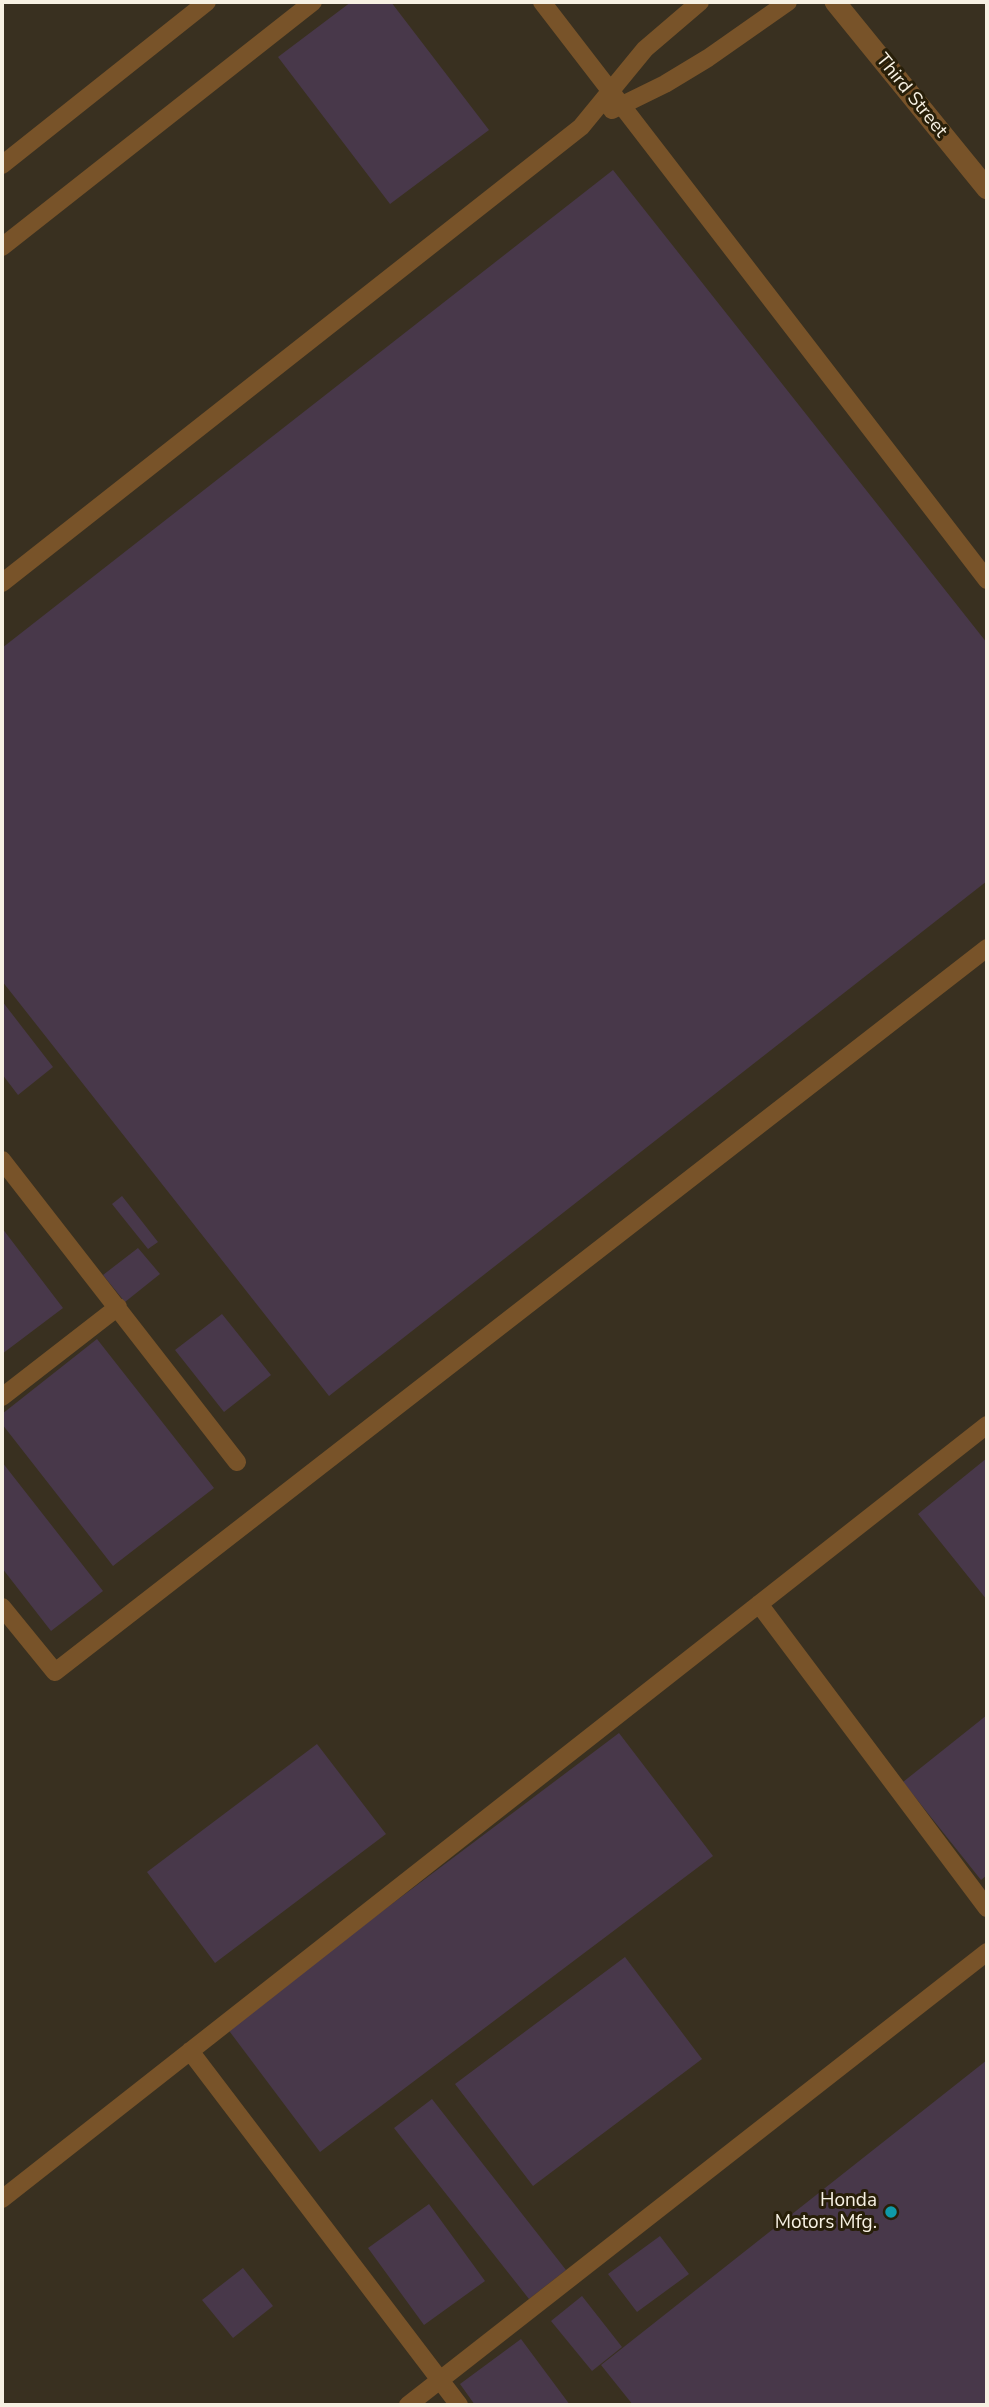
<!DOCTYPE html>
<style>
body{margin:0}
#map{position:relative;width:989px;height:2407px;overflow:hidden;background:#322812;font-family:"Nunito Sans",sans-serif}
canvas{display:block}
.frame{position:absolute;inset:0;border:4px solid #f7f1e3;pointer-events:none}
</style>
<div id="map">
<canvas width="989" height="2407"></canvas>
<div class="frame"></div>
</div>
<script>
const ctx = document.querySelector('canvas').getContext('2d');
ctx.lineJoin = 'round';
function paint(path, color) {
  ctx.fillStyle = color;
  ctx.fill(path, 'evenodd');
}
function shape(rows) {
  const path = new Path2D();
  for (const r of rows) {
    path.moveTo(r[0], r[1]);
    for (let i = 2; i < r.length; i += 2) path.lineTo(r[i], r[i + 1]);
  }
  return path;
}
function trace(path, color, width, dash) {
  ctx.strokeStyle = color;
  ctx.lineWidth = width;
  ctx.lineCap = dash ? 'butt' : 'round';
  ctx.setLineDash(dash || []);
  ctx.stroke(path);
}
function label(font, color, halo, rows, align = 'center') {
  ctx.font = font + ' "Nunito Sans",sans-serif';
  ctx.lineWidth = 6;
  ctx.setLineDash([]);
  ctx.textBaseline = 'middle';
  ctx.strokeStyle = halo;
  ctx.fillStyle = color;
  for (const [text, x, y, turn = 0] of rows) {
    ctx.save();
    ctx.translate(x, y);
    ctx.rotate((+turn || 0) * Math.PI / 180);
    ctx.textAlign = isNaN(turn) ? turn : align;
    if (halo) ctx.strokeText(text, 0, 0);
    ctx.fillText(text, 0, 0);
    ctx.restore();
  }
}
paint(shape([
 [2,2,987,2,987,2405,2,2405]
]), '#393020');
paint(shape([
 [351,2,391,2,489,130,390,204,278,57],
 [613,170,987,643,987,881,329,1396,2,981,2,648],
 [2,1001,53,1067,18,1095,2,1074],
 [122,1196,158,1242,148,1249,112,1204],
 [2,1228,63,1308,2,1354],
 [138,1248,160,1274,125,1302,103,1275],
 [222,1314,271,1375,224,1412,175,1350],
 [97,1339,214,1488,113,1566,2,1424,2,1414],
 [987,1458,987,1600,918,1514],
 [2,1462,103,1591,51,1631,2,1568],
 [987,1715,987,1875,981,1880,903,1782],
 [619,1733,713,1856,320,2152,227,2028],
 [317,1744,386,1834,215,1963,147,1872],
 [625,1957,702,2059,533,2186,455,2084],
 [987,2060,987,2405,633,2405,601,2365],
 [432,2099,566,2270,529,2299,394,2128],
 [429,2204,485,2281,424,2325,368,2248],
 [660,2236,689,2274,637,2312,608,2274],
 [243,2268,273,2306,233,2338,202,2300],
 [582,2296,622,2347,592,2371,551,2321],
 [521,2339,570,2405,475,2405,460,2384]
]), '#48384a');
trace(shape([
 [542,2,987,580],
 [612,110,665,84,708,58,788,2],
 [2,165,207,2],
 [2,247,313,2],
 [2,583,581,127,645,49,700,2],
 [2,1160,237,1462],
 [2,1397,118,1307],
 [759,1604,987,1908],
 [2,1607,55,1672,987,948],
 [190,2051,459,2405],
 [2,2199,987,1425],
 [408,2405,987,1952]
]), '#785329', 18);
trace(shape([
 [835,2,987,189]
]), '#785329', 21);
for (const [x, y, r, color] of [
 [891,2212,7,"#0f9aa8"]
]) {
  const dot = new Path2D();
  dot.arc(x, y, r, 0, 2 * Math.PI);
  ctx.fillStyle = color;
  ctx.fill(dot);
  trace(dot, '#281f09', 2.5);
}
label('19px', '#f7f1e3', '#281f09', [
 ["Third Street",911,96,51]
]);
label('19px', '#f7f1e3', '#281f09', [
 ["Honda",877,2201],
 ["Motors Mfg.",877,2223]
], 'right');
</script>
